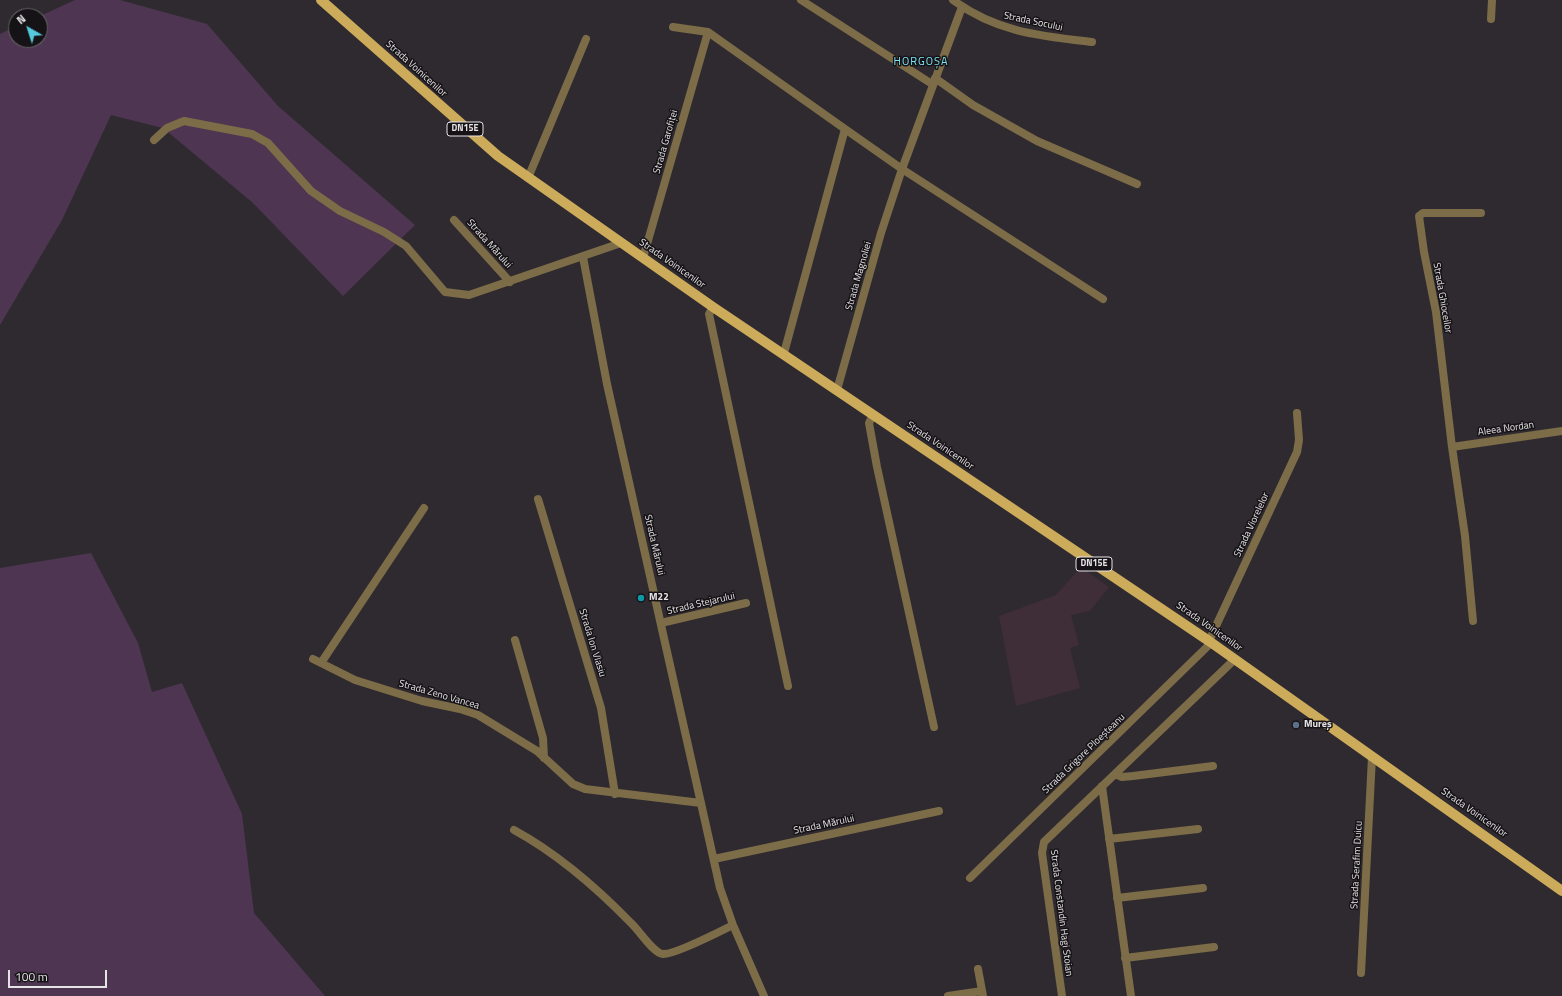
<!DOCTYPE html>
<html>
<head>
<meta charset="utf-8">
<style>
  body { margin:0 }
  #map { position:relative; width:1562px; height:996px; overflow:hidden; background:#2f2a30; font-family:"Titillium Web",sans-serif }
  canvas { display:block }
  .north { position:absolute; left:8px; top:8px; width:40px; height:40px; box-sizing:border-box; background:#161316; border:1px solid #696669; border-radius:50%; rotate:321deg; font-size:11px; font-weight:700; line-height:16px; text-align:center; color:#e6e3e6 }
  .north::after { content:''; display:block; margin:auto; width:14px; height:18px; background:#55cadf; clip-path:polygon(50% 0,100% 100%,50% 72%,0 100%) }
  .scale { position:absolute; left:8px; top:970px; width:99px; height:18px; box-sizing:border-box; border:2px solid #e6e3e6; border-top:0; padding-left:5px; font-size:12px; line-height:14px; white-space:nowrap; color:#e6e3e6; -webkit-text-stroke:3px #161316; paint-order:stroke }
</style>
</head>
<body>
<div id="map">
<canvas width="1562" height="996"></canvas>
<div class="north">N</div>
<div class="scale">100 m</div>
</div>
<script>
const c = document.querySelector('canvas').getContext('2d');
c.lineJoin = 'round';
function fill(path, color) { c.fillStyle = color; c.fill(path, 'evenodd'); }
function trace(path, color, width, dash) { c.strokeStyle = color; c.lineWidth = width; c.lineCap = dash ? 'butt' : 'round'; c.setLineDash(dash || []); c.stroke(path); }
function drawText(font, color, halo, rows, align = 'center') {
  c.font = font + ' "Titillium Web",sans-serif'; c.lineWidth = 3; c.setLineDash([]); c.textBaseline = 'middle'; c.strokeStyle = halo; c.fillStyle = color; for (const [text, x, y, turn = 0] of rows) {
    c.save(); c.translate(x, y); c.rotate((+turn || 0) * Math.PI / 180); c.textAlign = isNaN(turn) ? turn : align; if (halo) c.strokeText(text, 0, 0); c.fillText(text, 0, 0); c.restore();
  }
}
const commercial = new Path2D(`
  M 1081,567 L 1109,587 L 1090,611 L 1071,615 L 1079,645 L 1070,648 L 1080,688 L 1016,706 L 999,616 L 1056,595 Z`);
const green = new Path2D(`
  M 75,0 L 120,0 L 207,24 L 278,106 L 415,225 L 343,296 L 253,203 L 163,128 L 111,115 L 62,220 L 0,325 L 0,34 L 16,26 L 16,40 L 40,40 L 40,16 Z
  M 91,553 L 138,643 L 152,692 L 182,683 L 242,814 L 254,913 L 325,996 L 0,996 L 0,568 Z`);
const minor = new Path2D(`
  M 801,0 L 932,84
  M 953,0 C 996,32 1040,36 1092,42
  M 1491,19 L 1492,0
  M 673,27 L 708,32 L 845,129 L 784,353
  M 935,78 L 973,105 L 1037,141 L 1137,184
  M 845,129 L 902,169 L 1103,299
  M 154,140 L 167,128 L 184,121 L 252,134 L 268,143 L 311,191 L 340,211 L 384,232 L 406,246 L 445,292 L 469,295 L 621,243
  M 528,178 L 586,39
  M 454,220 L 510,282
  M 583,257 L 607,384 L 720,888 L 733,925 L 764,996
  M 643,258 L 708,32
  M 713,307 L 709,314 L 788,686
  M 837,390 L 881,233 L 902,169 L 962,7
  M 873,415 L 869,423 L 877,467 L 934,727
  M 1452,447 L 1562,431
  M 538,499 L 601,708 L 615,794
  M 1473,621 L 1465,536 L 1452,447 L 1436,312 L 1424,252 L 1419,216 L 1423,213 L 1481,213
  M 661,623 L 746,603
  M 515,640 L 543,738 L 544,758
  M 1209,641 L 1297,452 L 1299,440 L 1297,413
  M 313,659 L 355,680 L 422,701 L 460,709 L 478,715 L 537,751 L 573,784 L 585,789 L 701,803
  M 321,663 L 424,508
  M 1115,774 L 1122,777 L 1133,776 L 1213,766
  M 1102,786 L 1131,996
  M 514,830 C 558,854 596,887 631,923 C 639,930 653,953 663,954 C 674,955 721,931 733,925
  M 1109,839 L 1198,829
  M 714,859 L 939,811
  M 970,878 L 1211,643
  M 1117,898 L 1203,888
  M 1125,958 L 1214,947
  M 978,969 L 983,996
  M 1361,973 L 1372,757
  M 948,996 L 982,991
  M 1062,996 L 1042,853 L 1044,842 L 1235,659`);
const major = new Path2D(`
  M 321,0 L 498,156 L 713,307 L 1209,641 L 1562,891`);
const markers = [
  [641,598,4,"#0f9aa8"],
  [1296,725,4,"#5c6f8a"]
];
const shields = [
  [465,129,36],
  [1094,564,36]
];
const shieldNames = [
  ["DN15E",465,129],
  ["DN15E",1094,564]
];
const streetNames = [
  ["Strada Socului",1033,22,12],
  ["Strada Voinicenilor",416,69,42],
  ["Strada Garofiței",666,142,-74],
  ["Strada Mărului",489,244,48],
  ["Strada Voinicenilor",672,264,35],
  ["Strada Magnoliei",859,276,-74],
  ["Strada Ghioceilor",1442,298,80],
  ["Aleea Nordan",1506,429,-8],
  ["Strada Voinicenilor",940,446,34],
  ["Strada Viorelelor",1252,525,-65],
  ["Strada Mărului",654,545,77],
  ["Strada Stejarului",701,604,-13],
  ["Strada Voinicenilor",1209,627,35],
  ["Strada Ion Vlasiu",592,643,73],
  ["Strada Zeno Vancea",439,695,16],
  ["Strada Grigore Ploeșteanu",1084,754,-44],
  ["Strada Voinicenilor",1474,813,35],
  ["Strada Mărului",824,825,-12],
  ["Strada Serafim Duicu",1357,865,-87],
  ["Strada Constandin Hagi Stoian",1061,913,83]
];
const poiNames = [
  ["M22",649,598],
  ["Mureș",1304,725]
];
const neighbourhoodNames = [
  ["HORGOȘA",921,62]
];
fill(commercial, '#3f2d37');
fill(green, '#4e3552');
trace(minor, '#7c6c47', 8);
trace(major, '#ccab5b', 10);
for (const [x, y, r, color] of markers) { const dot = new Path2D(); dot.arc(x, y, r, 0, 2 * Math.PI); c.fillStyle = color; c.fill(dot); trace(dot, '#161316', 1.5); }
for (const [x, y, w] of shields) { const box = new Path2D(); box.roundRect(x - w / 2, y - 7, w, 14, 3); c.fillStyle = '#161316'; c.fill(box); trace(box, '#e6e3e6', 1); }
drawText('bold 9px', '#e6e3e6', null, shieldNames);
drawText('10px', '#e6e3e6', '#161316', streetNames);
drawText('bold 10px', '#e6e3e6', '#161316', poiNames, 'left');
c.letterSpacing = '1px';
drawText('11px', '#7de5f8', '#161316', neighbourhoodNames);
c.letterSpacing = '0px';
</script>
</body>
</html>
